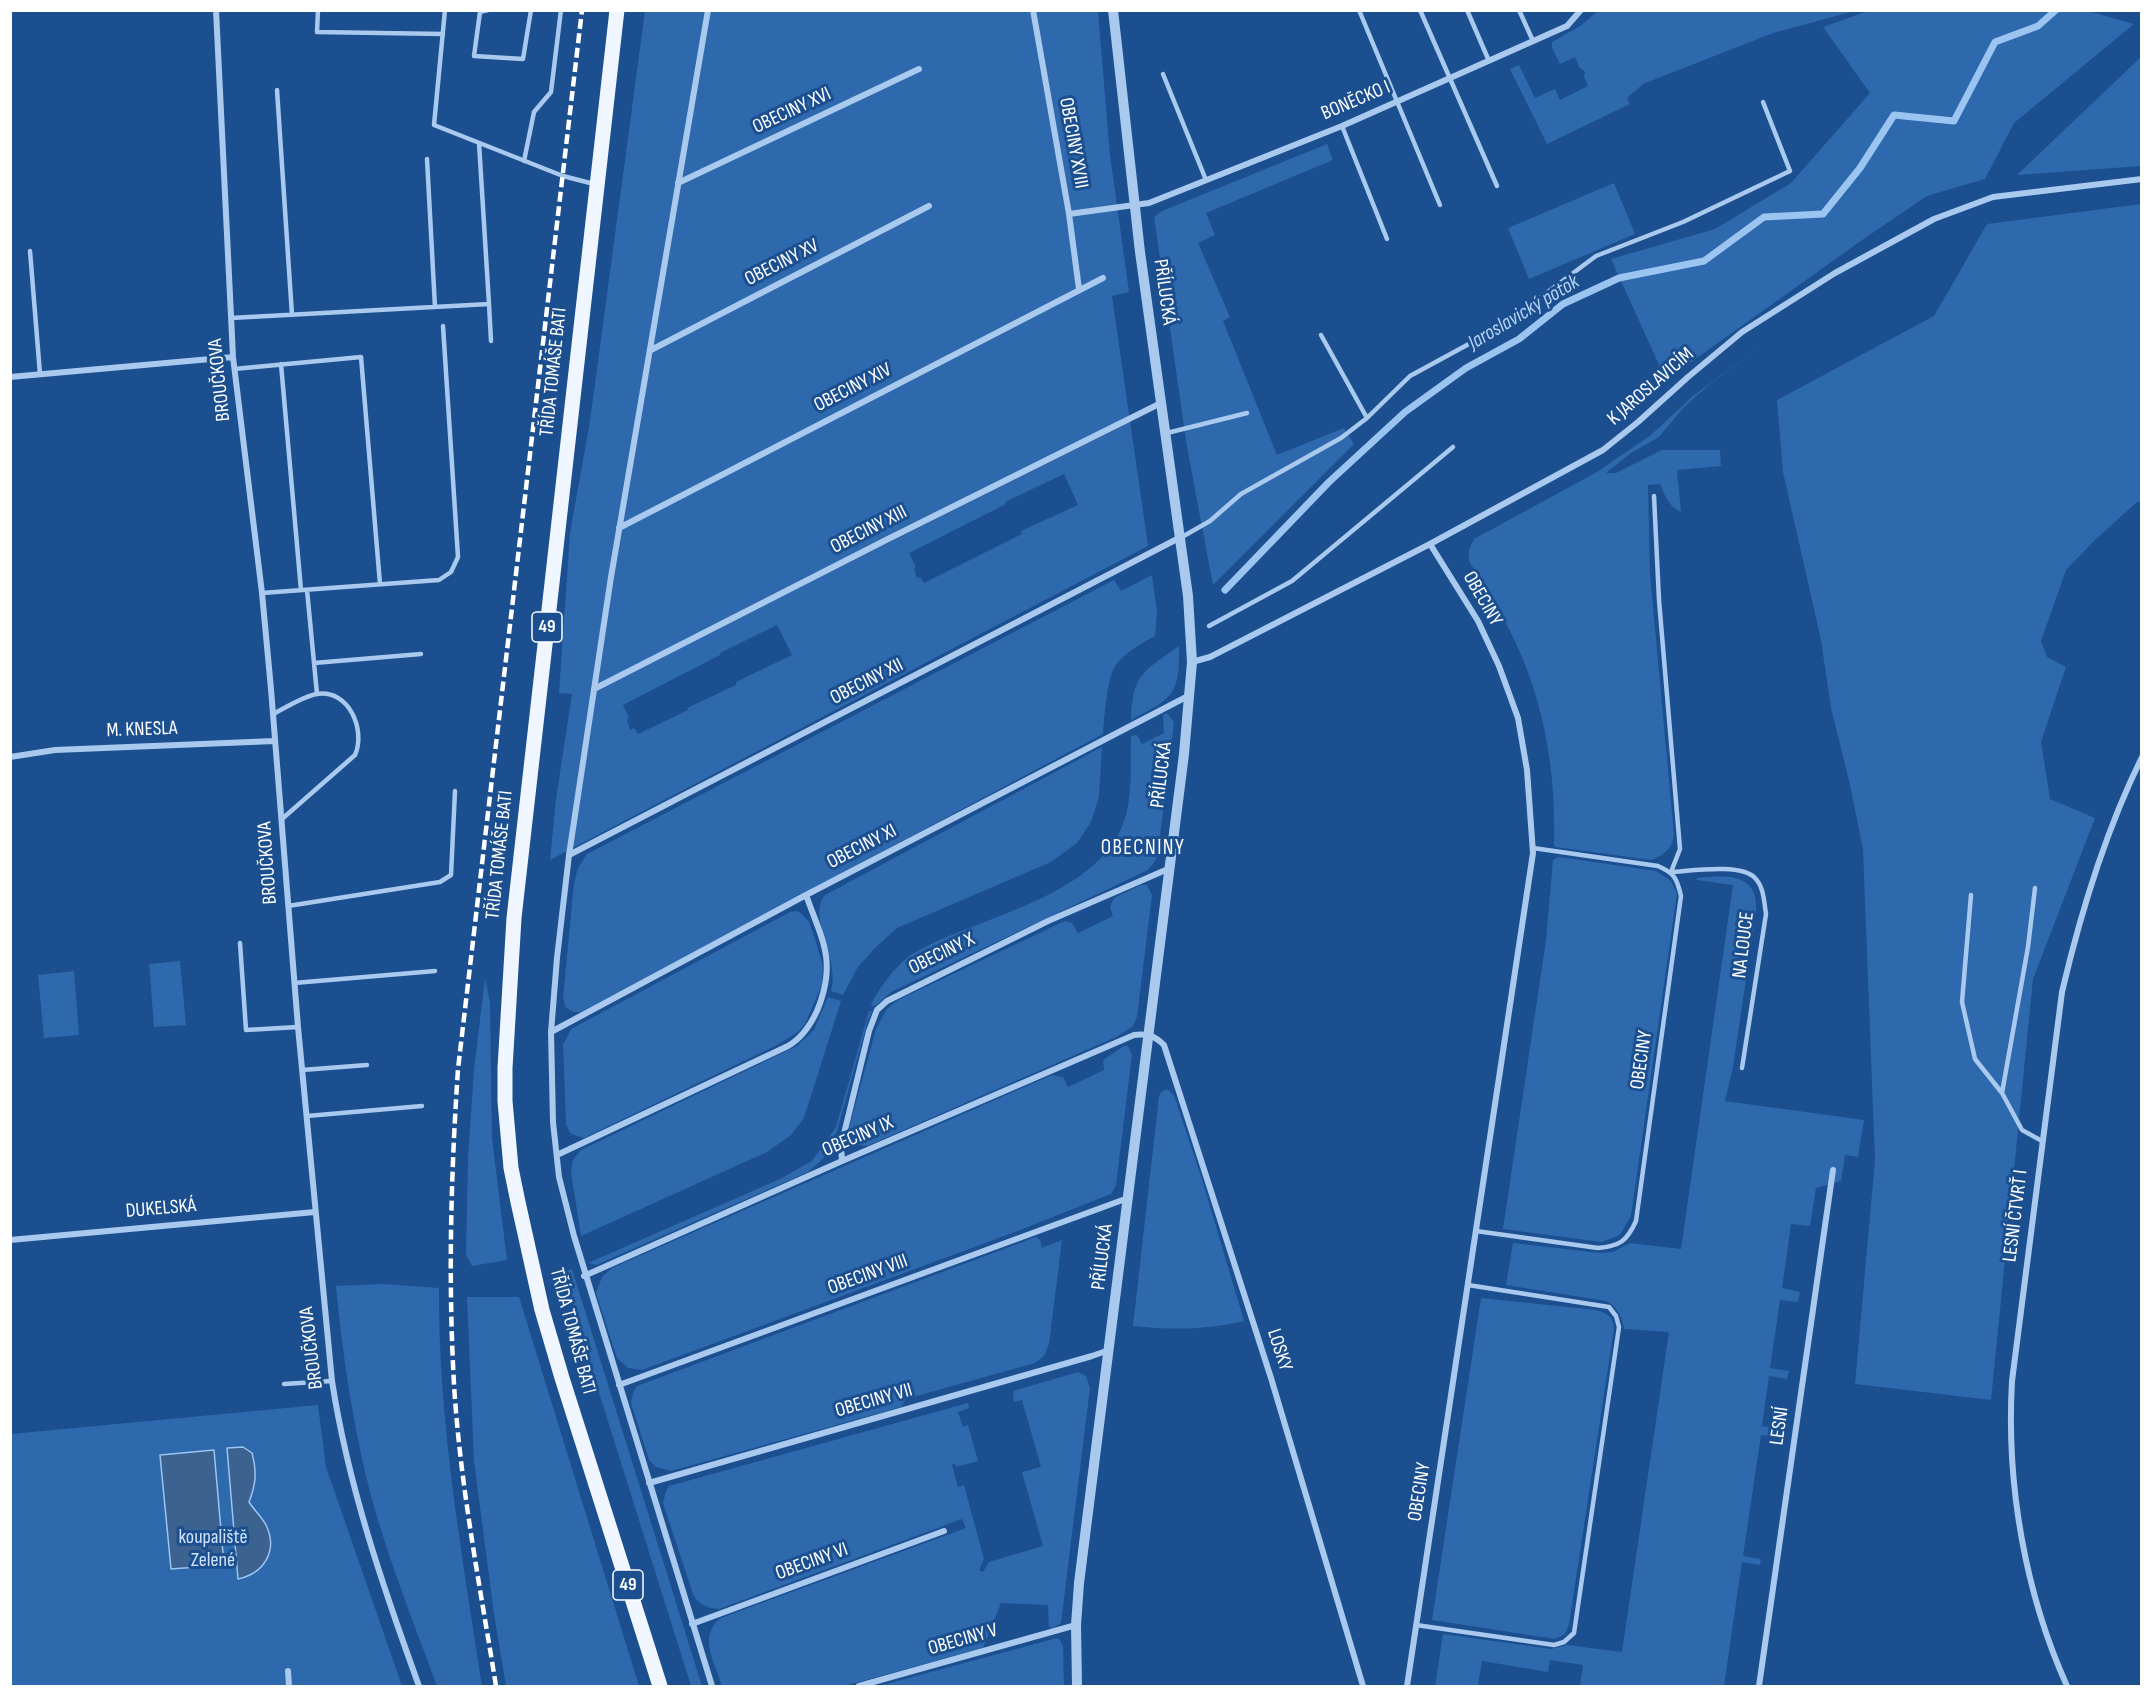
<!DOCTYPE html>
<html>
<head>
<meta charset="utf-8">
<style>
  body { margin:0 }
  #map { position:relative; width:2152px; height:1697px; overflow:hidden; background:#1b4f8f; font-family:"Sofia Sans Condensed",sans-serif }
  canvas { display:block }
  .frame { position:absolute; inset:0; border:12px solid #fff; pointer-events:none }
</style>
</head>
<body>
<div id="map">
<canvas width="2152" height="1697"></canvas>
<div class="frame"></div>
</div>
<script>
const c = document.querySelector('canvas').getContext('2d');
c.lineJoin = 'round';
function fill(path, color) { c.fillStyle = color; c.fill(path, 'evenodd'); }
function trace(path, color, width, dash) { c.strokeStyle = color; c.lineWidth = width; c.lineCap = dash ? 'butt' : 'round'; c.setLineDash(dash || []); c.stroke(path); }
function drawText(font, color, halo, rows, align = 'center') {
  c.font = font + ' "Sofia Sans Condensed",sans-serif'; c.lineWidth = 6; c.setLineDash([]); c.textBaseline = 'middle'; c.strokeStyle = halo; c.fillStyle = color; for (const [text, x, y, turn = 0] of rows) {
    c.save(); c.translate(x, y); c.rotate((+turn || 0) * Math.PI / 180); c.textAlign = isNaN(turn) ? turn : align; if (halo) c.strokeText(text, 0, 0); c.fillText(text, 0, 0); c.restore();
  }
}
const green = new Path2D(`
  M 1599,10 L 1855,10 L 1855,11 L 1773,33 L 1643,84 L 1627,98 L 1630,104 L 1547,144 L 1510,69 L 1519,65 L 1535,98 L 1555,89 L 1560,100 L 1588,86 L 1584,76 L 1585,72 L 1579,67 L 1575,57 L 1560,64 L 1552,48 L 1552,42 L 1580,26 Z
  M 645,11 L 1098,11 L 1110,155 L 1129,292 L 1112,296 L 1148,546 L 550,860 L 556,799 L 572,694 L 559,693 L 570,533 L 590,421 ZM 1064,474 L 1078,505 L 1021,531 L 1022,534 L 924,583 L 920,577 L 917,578 L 914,568 L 916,567 L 909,553 L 1006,504 L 1005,502 ZM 777,625 L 792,655 L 736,682 L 736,685 L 687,708 L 688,710 L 638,734 L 634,728 L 630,730 L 627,720 L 629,718 L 623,705 L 720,655 L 720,653 Z
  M 1868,11 L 2088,11 L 2134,24 L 2014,123 L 1985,179 L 1927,196 L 1865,238 L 1666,380 L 1611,259 L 1715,229 L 1791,183 L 1870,93 L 1823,27 Z
  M 2141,57 L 2141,166 L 2017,175 Z
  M 1327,144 L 1333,160 L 1206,213 L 1215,235 L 1198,243 L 1230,317 L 1223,321 L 1277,455 L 1344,428 L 1354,444 L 1213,585 L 1187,447 L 1154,217 L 1162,211 Z
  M 1614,183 L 1635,234 L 1529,279 L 1508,228 Z
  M 2141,204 L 2141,502 L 2137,502 L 2095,540 L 2066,570 L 2041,641 L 2047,657 L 2066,667 L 2041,742 L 2050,799 L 2095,818 L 2033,979 L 1991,1400 L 1855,1384 L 1875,1160 L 1863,849 L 1850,785 L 1831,708 L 1821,640 L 1783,472 L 1777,400 L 1934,316 L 1987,224 Z
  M 1779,333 L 1709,385 L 1684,407 L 1659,437 L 1631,453 L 1606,473 L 1616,473 L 1662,450 L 1720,450 L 1721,466 L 1677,470 L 1681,512 C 1669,507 1665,496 1660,484 L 1648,485 L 1650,574 L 1674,835 C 1672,850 1662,856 1651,860 L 1556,847 L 1554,845 C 1556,780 1547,718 1522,657 C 1508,623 1488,592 1469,561 L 1469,550 L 1474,539 L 1597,472 L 1651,435 L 1693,396 Z
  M 1152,575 L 1157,612 L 1155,636 C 1142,643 1121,655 1114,668 C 1107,681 1104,719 1103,734 L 581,1012 L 574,1012 L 566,1008 L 563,998 L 574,883 L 578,868 L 587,854 L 1114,580 L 1121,591 Z
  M 1179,646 C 1180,695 1173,698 1131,720 C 1132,674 1144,671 1179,646 Z
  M 1167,713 L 1174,722 L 1158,853 L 1155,861 L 1148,870 L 891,992 L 875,1006 L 871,1005 C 878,989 899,961 914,953 C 977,917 1086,900 1120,831 C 1134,804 1130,766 1131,736 L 1137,735 L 1142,744 L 1164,733 L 1163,715 Z
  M 1102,747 L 1099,797 L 1091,822 L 1077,843 L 1051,862 L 897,928 L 876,947 L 858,967 L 843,995 L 831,991 C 841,958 806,918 825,895 Z
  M 1559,857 L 1656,871 L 1671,881 L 1677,893 L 1631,1216 L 1620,1235 L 1602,1242 L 1503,1229 L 1546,940 L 1553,860 Z
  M 1697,878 C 1728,875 1759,873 1756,912 L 1733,1067 L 1725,1101 L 1864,1120 L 1858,1157 L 1845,1155 L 1841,1181 L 1816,1188 L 1810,1226 L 1791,1224 L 1782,1288 L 1800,1292 L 1798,1302 L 1780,1300 L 1770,1368 L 1789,1371 L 1787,1379 L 1769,1376 L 1762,1426 L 1780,1429 L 1779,1438 L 1761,1435 L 1743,1556 L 1761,1559 L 1760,1565 L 1742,1562 L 1724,1686 L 1580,1686 L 1583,1665 L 1550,1660 L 1548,1672 L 1482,1661 L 1478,1686 L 1435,1686 L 1443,1634 L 1551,1649 L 1567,1645 L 1622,1652 L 1669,1332 L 1624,1329 C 1622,1317 1617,1306 1606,1301 L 1506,1285 L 1513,1243 L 1600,1253 L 1613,1252 L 1630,1243 L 1681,1249 L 1733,885 L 1697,880 Z
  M 1141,885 L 1147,885 L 1152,895 L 1137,1017 L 1132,1027 L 1116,1037 L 867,1146 L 859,1145 L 852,1141 L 849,1128 L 876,1029 L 887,1009 L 898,1000 L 1065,921 L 1072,923 L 1078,933 L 1113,916 L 1110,907 L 1114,898 Z
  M 796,911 L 801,913 L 809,922 L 815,939 L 823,966 L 822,985 L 805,1024 L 798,1032 L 777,1045 L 584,1138 L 571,1134 L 566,1125 L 563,1045 L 571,1029 L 790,912 Z
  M 180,961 L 186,1025 L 154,1027 L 149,964 Z
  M 74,971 L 79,1035 L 44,1038 L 38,975 Z
  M 485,978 L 490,1002 L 492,1138 L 507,1260 L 472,1266 L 466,1255 L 468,1157 L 474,1070 Z
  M 828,997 L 841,1001 L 804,1118 L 791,1135 L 767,1152 L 581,1236 L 571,1172 L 573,1160 L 581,1150 L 797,1046 L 814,1030 Z
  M 869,1011 L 872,1012 L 868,1020 L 837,1131 L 824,1158 L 808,1172 L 596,1265 L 588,1263 L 780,1179 L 812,1161 L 836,1127 Z
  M 1124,1046 L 1128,1046 L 1132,1055 L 1116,1185 L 1111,1194 L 1015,1232 L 642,1370 L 628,1368 L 617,1358 L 596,1293 L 602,1277 L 612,1268 L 1052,1075 L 1063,1077 L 1068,1087 L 1104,1070 L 1103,1060 Z
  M 1167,1089 L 1174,1095 L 1201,1176 L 1244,1321 C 1205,1330 1173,1330 1133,1326 L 1159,1096 L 1161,1092 Z
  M 1036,1237 L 1040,1240 L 1042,1248 L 1062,1240 L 1049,1344 L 1044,1356 L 1035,1363 L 906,1399 L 901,1407 L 671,1471 L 656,1467 L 649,1460 L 631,1403 L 633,1393 L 637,1386 Z
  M 572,1269 L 702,1686 L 691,1686 L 591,1367 L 564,1272 Z
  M 383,1284 L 439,1288 C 438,1421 462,1555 482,1686 L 437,1686 C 408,1607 375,1527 359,1444 C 348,1391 341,1339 336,1286 Z
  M 519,1297 L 639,1686 L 506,1686 L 494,1614 L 474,1461 L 467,1297 Z
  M 1481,1298 L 1596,1310 C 1606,1313 1614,1316 1614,1329 L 1569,1624 L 1565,1634 L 1555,1639 L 1432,1620 Z
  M 1078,1372 L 1086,1376 L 1090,1388 L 1061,1623 L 1053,1628 L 1049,1627 L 1048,1605 L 1001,1603 L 983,1648 L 844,1686 L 722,1686 C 715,1662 697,1636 721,1618 L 966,1528 L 962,1519 L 719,1609 C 707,1608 698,1604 693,1594 L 663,1503 L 666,1491 L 669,1486 L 968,1403 L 969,1408 L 958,1412 L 963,1427 L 968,1425 L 978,1461 L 956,1467 L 955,1463 L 952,1465 L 958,1487 L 964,1485 L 984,1559 L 979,1570 L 983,1572 L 989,1562 L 1043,1546 L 1022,1472 L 1041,1467 L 1022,1400 L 1014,1402 L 1013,1391 Z
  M 318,1405 L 326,1467 L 402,1686 L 11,1686 L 11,1434 Z
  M 1057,1638 L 1060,1640 L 1063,1647 L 1064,1686 L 879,1686 Z`);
const water = new Path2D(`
  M 243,1447 L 252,1453 C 257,1472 256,1484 249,1502 C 254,1510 262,1517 266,1525 C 278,1550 265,1573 238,1579 L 227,1448 Z
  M 214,1450 L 224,1565 L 171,1569 L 160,1455 Z`);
const stream = new Path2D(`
  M 1225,590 L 1329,482 L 1405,412 L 1466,368 L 1519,339 L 1563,304 L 1619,278 L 1704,261 L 1764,217 L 1823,214 L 1860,168 L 1894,115 L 1954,121 L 1995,42 L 2038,26 L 2056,10`);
const service = new Path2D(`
  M 318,10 L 317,32 L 443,34
  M 445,10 L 434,125 L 563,176 L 594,184
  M 488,10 L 480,12 L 474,56 L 523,59 L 531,10
  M 1359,10 L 1440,205
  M 1420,10 L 1497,186
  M 1467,10 L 1489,61
  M 1519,10 L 1533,41
  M 1163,74 L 1206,180
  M 277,90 L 292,315
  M 1342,126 L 1387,239
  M 427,159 L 435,307
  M 524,161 L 534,112 L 551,92 L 561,10
  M 30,251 L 40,374
  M 489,304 L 491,341
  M 231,318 L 489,304 L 479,143
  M 281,364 L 301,590
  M 234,369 L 361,357 L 380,584
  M 1367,418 L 1410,376 L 1502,326 L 1596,256 L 1683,222 L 1790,171 L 1763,102
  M 1167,433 L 1247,413
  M 1654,496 L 1659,600 L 1680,849 L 1671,872 C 1691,871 1741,863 1755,878 C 1764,887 1764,902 1766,914 L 1742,1068
  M 1182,537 L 1210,521 L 1241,494 L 1341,438 L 1367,418 L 1321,335
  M 307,590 L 317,694
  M 262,593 L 439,580 L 451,572 L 458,557 L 443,326
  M 1209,626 L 1292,581 L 1453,447
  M 314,663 L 421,654
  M 273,714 C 285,708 304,696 317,694 C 349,689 366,730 355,755 L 282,819
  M 2035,888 L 2028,947 L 2002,1093 L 2022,1130 L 2042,1141
  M 1971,895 L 1962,1002 L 1975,1059 L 2002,1093
  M 288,906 L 440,882 L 451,875 L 455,791
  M 240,943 L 246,1030 L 298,1027
  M 294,983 L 435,971
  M 302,1070 L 367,1065
  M 307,1116 L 422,1106
  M 1476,1231 L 1598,1248 C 1620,1246 1627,1241 1636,1221 L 1681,896 C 1677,878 1674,873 1658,866 L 1533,848
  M 284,1384 L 332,1381
  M 1416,1625 L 1554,1645 L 1564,1642 L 1574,1633 L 1619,1327 L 1616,1316 L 1609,1307 L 1468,1285`);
const minor = new Path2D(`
  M 216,10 L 233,357 L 262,593 L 271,689 L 298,1027 L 332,1381 C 348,1485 383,1587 419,1686
  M 708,10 L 611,577 L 569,855 L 557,958 L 551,1032 L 553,1122 L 559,1177 L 574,1236 L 712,1686
  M 1033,10 L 1069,214 L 1149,203 L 1342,126 L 1567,26 L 1581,10
  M 678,183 L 919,69
  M 1069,214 L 1079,289
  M 651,350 L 929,206
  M 10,377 L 233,357
  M 619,528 L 1103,278
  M 1192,662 L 1210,657 L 1430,544 L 1603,450 L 1638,422 L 1688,377 L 1742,332 L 1835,273 L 1934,219 L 1993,197 L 2142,179
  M 594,689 L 886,540 L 1161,403
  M 10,757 L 55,750 L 275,741
  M 569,855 L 1179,538
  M 551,1032 L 806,895 L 1190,695
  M 557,1155 L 788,1046 C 802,1038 810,1026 817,1011 C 837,962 823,942 806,895
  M 842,1161 L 841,1146 L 869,1031 L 877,1010 L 887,1001 L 1048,921 L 1168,869
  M 10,1240 L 315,1212
  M 584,1276 L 842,1161 L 1134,1035 C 1147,1033 1155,1036 1164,1045 L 1271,1378 L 1363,1686
  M 619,1385 L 1128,1198
  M 649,1483 L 1092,1356 L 1109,1350
  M 692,1624 L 944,1531
  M 288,1671 L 289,1686
  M 859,1686 L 1076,1625
  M 1407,1686 L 1533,853 L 1527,770 L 1518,718 L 1499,666 L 1478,621 L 1430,544
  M 1759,1686 L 1833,1170
  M 2067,1686 C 2025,1593 2006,1484 2012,1381 L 2062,992 C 2081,911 2105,832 2142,757`);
const tertiary = new Path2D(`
  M 1077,1686 L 1076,1625 L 1079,1583 L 1184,754 L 1192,662 L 1188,596 L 1140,252 L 1113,10`);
const primary = new Path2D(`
  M 617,10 L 514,918 L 505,1068 L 505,1101 L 511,1168 L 518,1202 L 542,1310 L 562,1378 L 660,1686`);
const rail = new Path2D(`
  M 496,1686 C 480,1586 460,1485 454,1384 C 448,1278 451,1174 458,1069 L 582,10`);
const shields = [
  [547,627,30],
  [628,1585,30]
];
const shieldNames = [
  ["49",547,627],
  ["49",628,1585]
];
const streetNames = [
  ["BONĚCKO I",1356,101,-23],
  ["OBECINY XVI",792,111,-25],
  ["OBECINY XVIII",1073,143,80],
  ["OBECINY XV",782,263,-27],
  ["PŘÍLUCKÁ",1164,292,82],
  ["TŘÍDA TOMÁŠE BATI",554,372,-84],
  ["BROUČKOVA",220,380,-96],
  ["K JAROSLAVICÍM",1651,387,-41],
  ["OBECINY XIV",853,388,-27],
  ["OBECINY XIII",869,530,-27],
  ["OBECINY",1482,599,60],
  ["OBECINY XII",867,682,-27],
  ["M. KNESLA",142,730,-2],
  ["PŘÍLUCKÁ",1162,775,-83],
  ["OBECINY XI",862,847,-27],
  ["TŘÍDA TOMÁŠE BATI",500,855,-84],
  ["BROUČKOVA",268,863,-94],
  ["NA LOUCE",1744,945,-83],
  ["OBECINY X",942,954,-26],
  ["OBECINY",1642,1060,-82],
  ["OBECINY IX",858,1137,-23],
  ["DUKELSKÁ",161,1209,-5],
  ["LESNÍ ČTVRŤ I",2016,1216,-83],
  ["PŘÍLUCKÁ",1103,1257,-83],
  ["OBECINY VIII",868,1275,-20],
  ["TŘÍDA TOMÁŠE BATI",572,1331,75],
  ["BROUČKOVA",312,1348,-97],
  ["LOSKY",1279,1350,72],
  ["OBECINY VII",874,1401,-16],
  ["LESNÍ",1780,1426,-82],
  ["OBECINY",1420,1492,-81],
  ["OBECINY VI",812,1562,-20],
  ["OBECINY V",963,1640,-16]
];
const parkNames = [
  ["koupaliště",213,1538],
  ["Zelené",213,1561]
];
const waterNames = [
  ["Jaroslavický potok",1524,313,-31]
];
const neighbourhoodNames = [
  ["OBECNINY",1143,849]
];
fill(green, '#2e69ad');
fill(water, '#3c6290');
trace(water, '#9cc4f0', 1.5);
trace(stream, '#9cc4f0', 7);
trace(service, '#a9c9ee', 4.5);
trace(minor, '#a9c9ee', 6);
trace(tertiary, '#a9c9ee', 10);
trace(primary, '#f0f6ff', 15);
trace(rail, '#fff', 4.5, [10, 4.5]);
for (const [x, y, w] of shields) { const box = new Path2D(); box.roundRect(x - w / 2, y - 15, w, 30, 4.5); c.fillStyle = '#1b4f8f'; c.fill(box); trace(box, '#fff', 1.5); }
drawText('bold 18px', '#fff', null, shieldNames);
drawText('20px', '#fff', '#1b4f8f', streetNames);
drawText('20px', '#cfe3fa', '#1b4f8f', parkNames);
drawText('italic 21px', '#b5d3f5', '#1b4f8f', waterNames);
c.letterSpacing = '1.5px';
drawText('21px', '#fff', '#1b4f8f', neighbourhoodNames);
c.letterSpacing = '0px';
</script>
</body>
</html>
